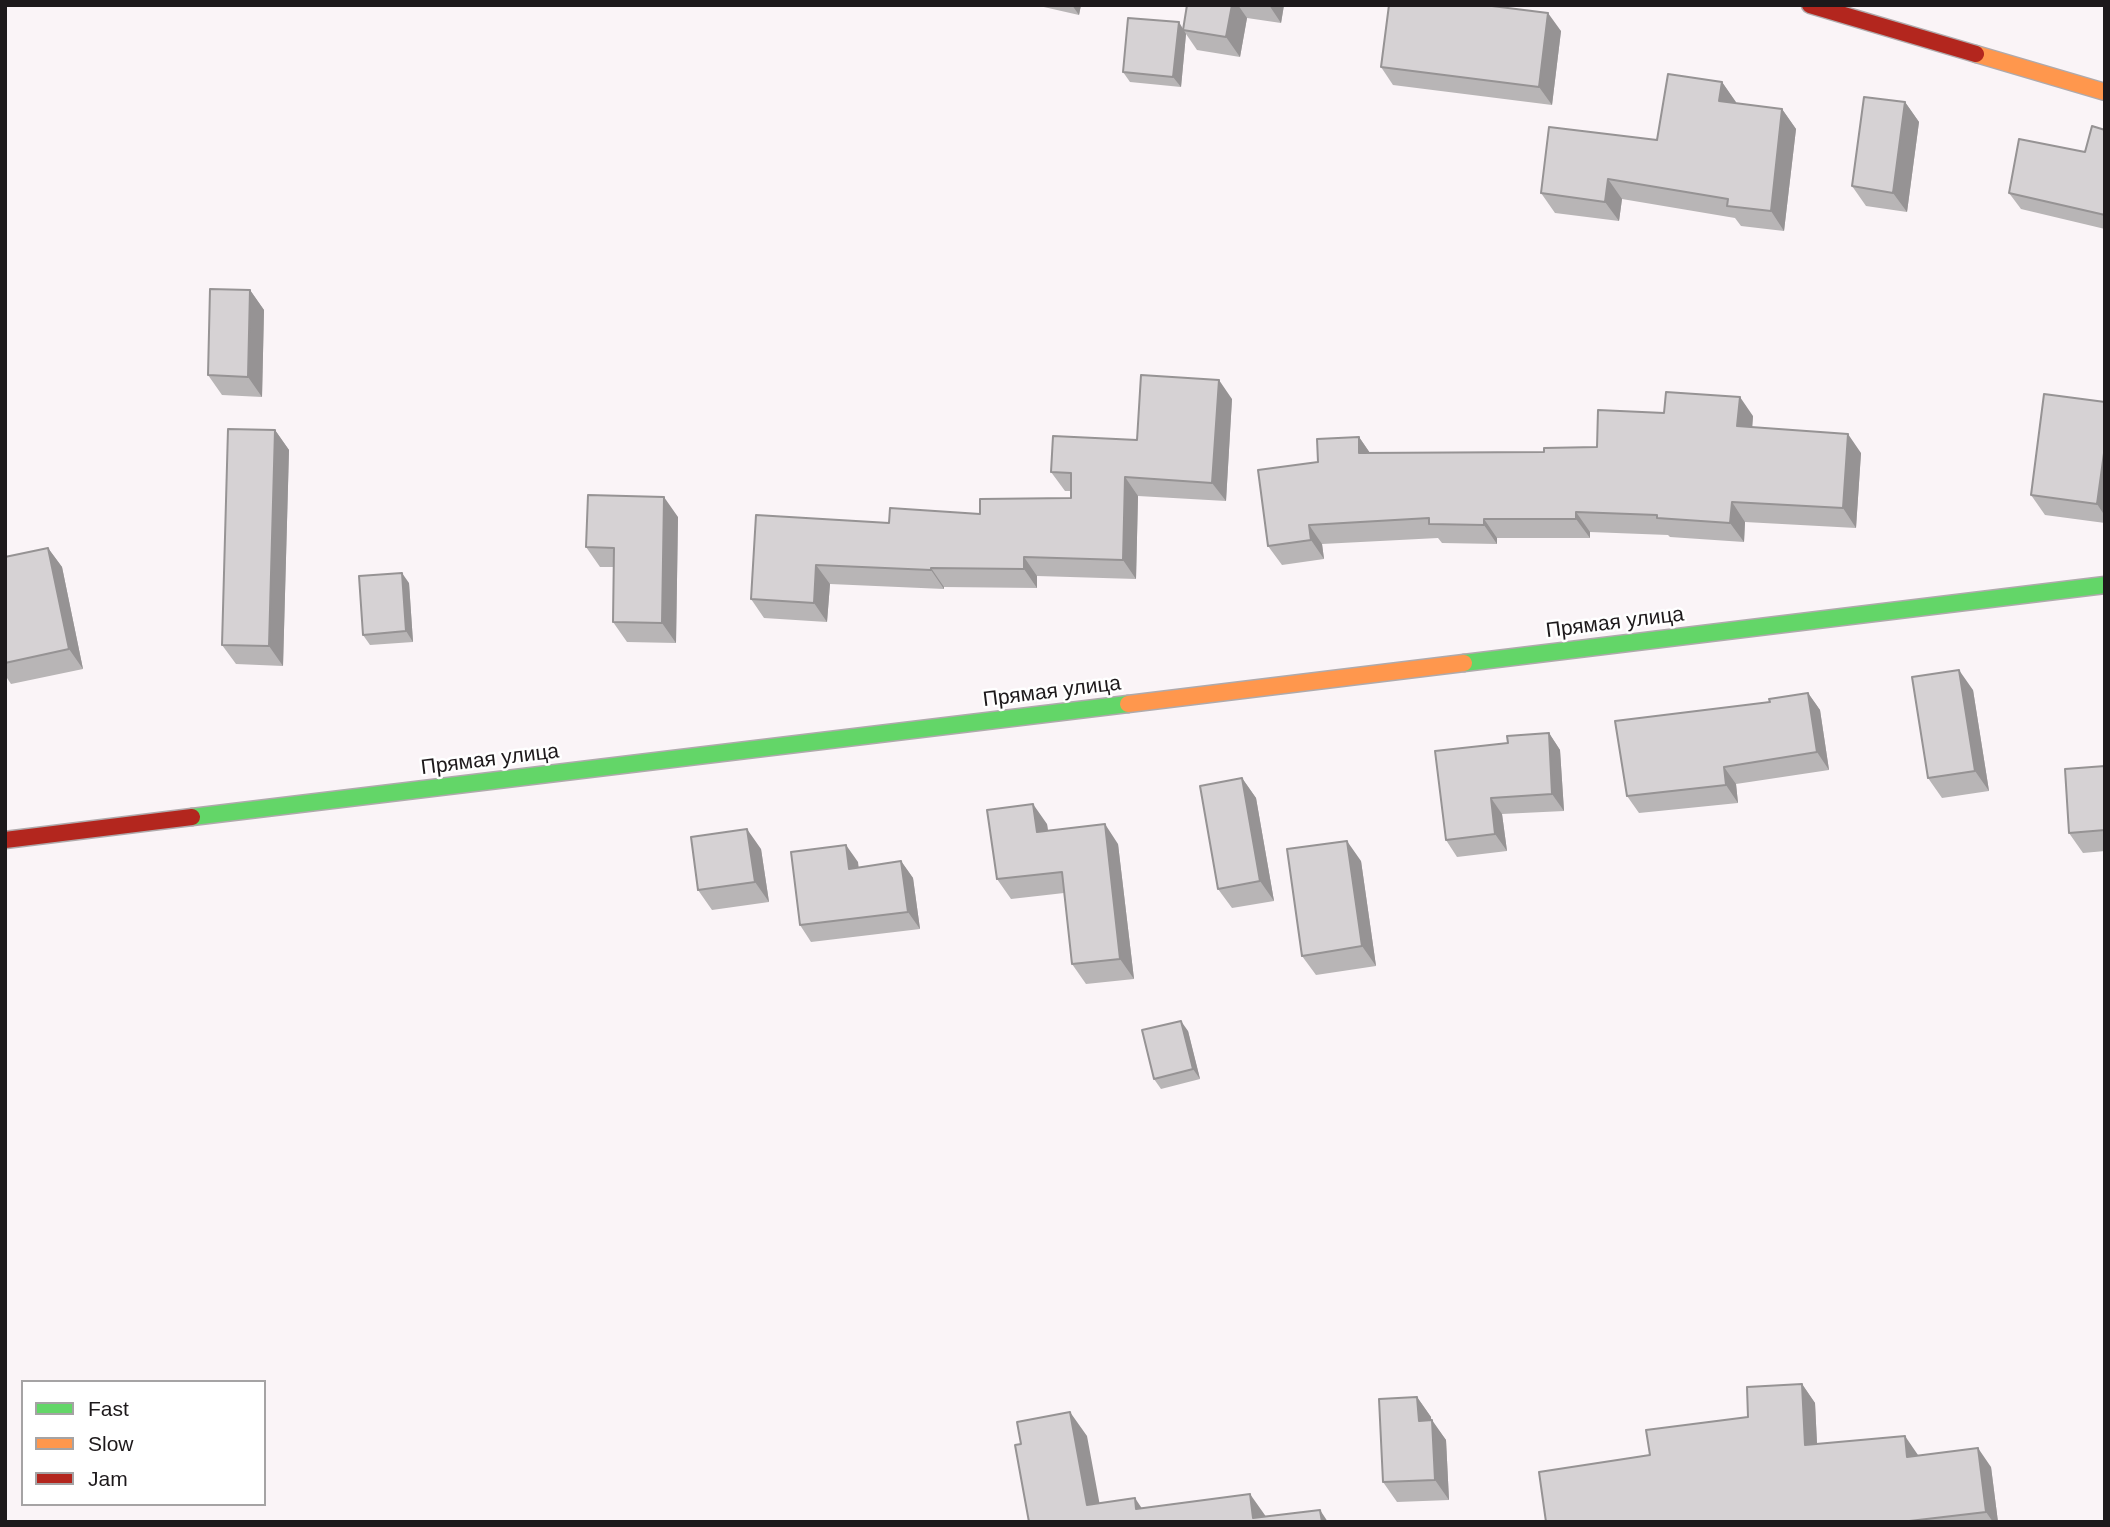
<!DOCTYPE html>
<html>
<head>
<meta charset="utf-8">
<style>
  body { margin:0 }
  #map { position:relative; width:2110px; height:1527px; overflow:hidden; background:#faf4f7; font-family:Helvetica,sans-serif }
  canvas { display:block }
  .frame { position:absolute; inset:0; border:7px solid #1d191b; pointer-events:none }
  .legend { position:absolute; left:21px; top:1380px; width:245px; height:126px; box-sizing:border-box; background:#fff; border:2px solid #a5a3a4; margin:0; padding:9px 12px; list-style:none; font-size:21px; color:#1d191b }
  .legend li { display:flex; align-items:center; gap:14px; height:35px }
  .legend b { width:35px; border:2px solid #a5a3a4 }
</style>
</head>
<body>
<div id="map">
<canvas width="2110" height="1527"></canvas>
<div class="frame"></div>
<ul class="legend">
<li><b style="height:9px;background:#63d668"></b>Fast</li>
<li><b style="height:9px;background:#ff974d"></b>Slow</li>
<li><b style="height:9px;background:#b3261e"></b>Jam</li>
</ul>
</div>
<script>
const c = document.querySelector('canvas').getContext('2d');
c.lineJoin = 'round';
function trace(path, color, width, dash) { c.strokeStyle = color; c.lineWidth = width; c.lineCap = dash ? 'butt' : 'round'; c.setLineDash(dash || []); c.stroke(path); }
function fill(path, color) { c.fillStyle = color; c.fill(path, 'evenodd'); }
function drawText(font, color, halo, rows, align = 'center') {
  c.font = font + ' Helvetica,sans-serif'; c.lineWidth = 5; c.setLineDash([]); c.textBaseline = 'middle'; c.strokeStyle = halo; c.fillStyle = color; for (const [text, x, y, turn = 0] of rows) {
    c.save(); c.translate(x, y); c.rotate((+turn || 0) * Math.PI / 180); c.textAlign = isNaN(turn) ? turn : align; if (halo) c.strokeText(text, 0, 0); c.fillText(text, 0, 0); c.restore();
  }
}
const fast = new Path2D(`
  M 1464,663 L 2105,585
  M 192,817 L 1128,704`);
const slow = new Path2D(`
  M 1976,54 L 2105,92
  M 1128,704 L 1464,663`);
const jam = new Path2D(`
  M 1810,5 L 1976,54
  M 5,840 L 192,817`);
const wall = new Path2D(`
  M 1035,5 L 1081,5 L 1079,15 Z
  M 1187,5 L 1284,5 L 1281,23 L 1247,18 L 1240,57 L 1197,50 L 1186,34 L 1181,87 L 1130,82 L 1123,72 L 1183,29 Z
  M 1389,5 L 1493,5 L 1493,6 L 1561,31 L 1552,105 L 1393,85 L 1381,67 Z
  M 1722,82 L 1736,103 L 1782,109 L 1796,129 L 1784,231 L 1741,226 L 1735,218 L 1622,199 L 1619,221 L 1555,213 L 1541,193 L 1657,140 Z
  M 1905,102 L 1919,122 L 1907,212 L 1866,206 L 1852,186 Z
  M 2105,130 L 2105,229 L 2021,209 L 2009,193 L 2085,152 Z
  M 250,290 L 264,310 L 262,397 L 222,395 L 208,375 Z
  M 1232,399 L 1226,501 L 1138,496 L 1136,579 L 1037,576 L 1037,588 L 944,587 L 944,589 L 830,584 L 827,622 L 764,618 L 751,599 L 889,523 L 980,514 L 1071,498 L 1071,491 L 1065,491 L 1051,472 L 1137,440 Z
  M 2105,402 L 2105,523 L 2045,515 L 2031,495 Z
  M 1753,416 L 1752,427 L 1861,453 L 1856,528 L 1745,522 L 1744,542 L 1670,537 L 1668,535 L 1590,532 L 1590,538 L 1497,538 L 1497,544 L 1442,543 L 1438,538 L 1322,544 L 1324,559 L 1282,565 L 1268,546 L 1318,462 L 1359,437 L 1370,453 L 1544,452 L 1597,447 Z
  M 275,430 L 289,450 L 283,666 L 236,664 L 222,645 Z
  M 678,517 L 676,643 L 627,642 L 613,622 L 614,567 L 600,567 L 586,547 Z
  M 48,548 L 62,567 L 83,669 L 11,684 L 5,675 L 5,557 Z
  M 409,583 L 413,642 L 370,645 L 363,635 Z
  M 1973,690 L 1989,791 L 1942,798 L 1928,778 Z
  M 1808,693 L 1820,710 L 1829,770 L 1736,784 L 1738,803 L 1639,813 L 1627,796 L 1770,702 Z
  M 1549,733 L 1560,750 L 1564,811 L 1502,814 L 1507,851 L 1457,857 L 1446,840 L 1508,743 Z
  M 2105,766 L 2105,851 L 2083,853 L 2069,833 Z
  M 1242,778 L 1256,798 L 1274,901 L 1232,908 L 1218,889 Z
  M 1047,824 L 1048,831 L 1118,844 L 1134,979 L 1086,984 L 1072,964 L 1064,893 L 1011,899 L 997,879 Z
  M 761,849 L 769,902 L 712,910 L 698,890 Z
  M 901,861 L 913,878 L 920,929 L 811,942 L 800,925 L 858,862 L 858,868 Z
  M 1361,861 L 1376,966 L 1316,975 L 1302,956 Z
  M 1188,1031 L 1200,1079 L 1161,1089 L 1154,1079 Z
  M 1802,1384 L 1815,1403 L 1817,1444 L 1918,1455 L 1991,1467 L 1998,1522 L 1546,1522 L 1650,1455 L 1748,1417 Z
  M 1417,1397 L 1431,1417 L 1431,1420 L 1446,1440 L 1449,1500 L 1397,1502 L 1383,1482 Z`);
const shadedWall = new Path2D(`
  M 1072,5 L 1081,5 L 1079,15 Z
  M 1232,5 L 1238,5 L 1247,18 L 1240,57 L 1226,37 Z
  M 1269,5 L 1284,5 L 1281,23 Z
  M 1548,13 L 1561,31 L 1552,105 L 1539,87 Z
  M 1179,22 L 1186,34 L 1181,87 L 1173,77 Z
  M 1722,82 L 1736,102 L 1733,121 L 1719,101 Z
  M 1905,102 L 1919,122 L 1907,212 L 1893,193 Z
  M 1782,109 L 1796,129 L 1784,231 L 1771,211 Z
  M 1608,179 L 1622,199 L 1619,221 L 1605,202 Z
  M 250,290 L 264,310 L 262,397 L 248,377 Z
  M 1219,380 L 1232,399 L 1226,501 L 1212,483 Z
  M 1740,397 L 1753,416 L 1751,445 L 1737,426 Z
  M 275,430 L 289,450 L 283,666 L 269,646 Z
  M 1848,434 L 1861,453 L 1856,528 L 1843,508 Z
  M 1359,437 L 1372,456 L 1359,453 Z
  M 2105,446 L 2105,516 L 2097,504 Z
  M 1125,477 L 1138,496 L 1136,579 L 1123,560 Z
  M 664,497 L 678,517 L 676,643 L 662,623 Z
  M 1732,502 L 1745,522 L 1744,542 L 1730,523 Z
  M 1576,512 L 1590,532 L 1590,538 L 1576,519 Z
  M 1484,519 L 1497,538 L 1497,544 L 1484,525 Z
  M 1309,525 L 1322,544 L 1324,559 L 1311,540 Z
  M 48,548 L 62,567 L 83,669 L 69,649 Z
  M 1024,557 L 1037,576 L 1037,588 L 1024,569 Z
  M 816,565 L 830,584 L 827,622 L 814,603 Z
  M 931,568 L 944,587 L 944,589 L 931,570 Z
  M 402,573 L 409,583 L 413,642 L 406,631 Z
  M 1959,670 L 1973,690 L 1989,791 L 1975,771 Z
  M 1808,693 L 1820,710 L 1829,770 L 1817,752 Z
  M 1549,733 L 1560,750 L 1564,811 L 1552,794 Z
  M 1724,767 L 1736,784 L 1738,803 L 1726,785 Z
  M 1242,778 L 1256,798 L 1274,901 L 1260,881 Z
  M 1491,798 L 1502,814 L 1507,851 L 1495,834 Z
  M 1033,804 L 1047,824 L 1051,852 L 1037,832 Z
  M 1105,824 L 1118,844 L 1134,979 L 1120,959 Z
  M 747,829 L 761,849 L 769,902 L 755,882 Z
  M 1347,841 L 1361,861 L 1376,966 L 1362,946 Z
  M 846,845 L 858,862 L 861,886 L 849,869 Z
  M 901,861 L 913,878 L 920,929 L 908,912 Z
  M 1181,1021 L 1188,1031 L 1200,1079 L 1193,1069 Z
  M 1802,1384 L 1815,1403 L 1818,1464 L 1805,1445 Z
  M 1417,1397 L 1431,1417 L 1433,1441 L 1419,1421 Z
  M 1070,1412 L 1087,1436 L 1103,1522 L 1087,1505 Z
  M 1432,1420 L 1446,1440 L 1449,1500 L 1435,1480 Z
  M 1905,1436 L 1918,1455 L 1907,1457 Z
  M 1978,1448 L 1991,1467 L 1998,1522 L 1993,1522 L 1986,1512 Z
  M 1250,1494 L 1267,1518 L 1253,1518 Z
  M 1135,1498 L 1151,1522 L 1136,1509 Z
  M 1320,1510 L 1328,1522 L 1322,1522 Z`);
const building = new Path2D(`
  M 1187,5 L 1232,5 L 1226,37 L 1183,30 Z
  M 1389,5 L 1484,5 L 1548,13 L 1539,87 L 1381,67 Z
  M 1128,18 L 1179,22 L 1173,77 L 1123,72 Z
  M 1668,74 L 1722,82 L 1719,101 L 1782,109 L 1771,211 L 1727,206 L 1728,199 L 1608,179 L 1605,202 L 1541,193 L 1549,127 L 1657,140 Z
  M 1864,97 L 1905,102 L 1893,193 L 1852,186 Z
  M 2092,126 L 2105,130 L 2105,215 L 2009,193 L 2019,139 L 2085,152 Z
  M 210,289 L 250,290 L 248,377 L 208,375 Z
  M 1141,375 L 1219,380 L 1212,483 L 1125,477 L 1123,560 L 1024,557 L 1024,569 L 931,568 L 931,570 L 816,565 L 814,603 L 751,599 L 756,515 L 889,523 L 890,508 L 980,514 L 980,499 L 1071,498 L 1071,473 L 1051,472 L 1053,436 L 1137,440 Z
  M 1666,392 L 1740,397 L 1737,426 L 1848,434 L 1843,508 L 1732,502 L 1730,523 L 1657,518 L 1657,515 L 1576,512 L 1576,519 L 1484,519 L 1484,525 L 1429,524 L 1429,518 L 1309,525 L 1311,540 L 1268,546 L 1258,470 L 1318,462 L 1317,439 L 1359,437 L 1359,453 L 1544,452 L 1544,448 L 1597,447 L 1598,410 L 1664,413 Z
  M 2044,394 L 2105,402 L 2105,446 L 2097,504 L 2031,495 Z
  M 228,429 L 275,430 L 269,646 L 222,645 Z
  M 588,495 L 664,497 L 662,623 L 613,622 L 614,548 L 586,547 Z
  M 48,548 L 69,649 L 5,663 L 5,557 Z
  M 402,573 L 406,631 L 363,635 L 359,576 Z
  M 1959,670 L 1975,771 L 1928,778 L 1912,677 Z
  M 1808,693 L 1817,752 L 1724,767 L 1726,785 L 1627,796 L 1615,721 L 1770,702 L 1769,699 Z
  M 1549,733 L 1552,794 L 1491,798 L 1495,834 L 1446,840 L 1435,751 L 1508,743 L 1507,736 Z
  M 2105,766 L 2105,830 L 2069,833 L 2065,769 Z
  M 1242,778 L 1260,881 L 1218,889 L 1200,786 Z
  M 1033,804 L 1037,832 L 1105,824 L 1120,959 L 1072,964 L 1062,872 L 997,879 L 987,810 Z
  M 747,829 L 755,882 L 698,890 L 691,837 Z
  M 1347,841 L 1362,946 L 1302,956 L 1287,849 Z
  M 846,845 L 849,869 L 901,861 L 908,912 L 800,925 L 791,852 Z
  M 1181,1021 L 1193,1069 L 1154,1079 L 1142,1030 Z
  M 1802,1384 L 1805,1445 L 1905,1436 L 1907,1457 L 1978,1448 L 1986,1512 L 1901,1522 L 1546,1522 L 1539,1472 L 1650,1455 L 1646,1430 L 1748,1417 L 1747,1387 Z
  M 1417,1397 L 1419,1421 L 1432,1420 L 1435,1480 L 1383,1482 L 1379,1399 Z
  M 1070,1412 L 1087,1505 L 1135,1498 L 1136,1509 L 1250,1494 L 1253,1518 L 1320,1510 L 1322,1522 L 1029,1522 L 1015,1445 L 1021,1444 L 1017,1422 Z`);
const streetNames = [
  ["Прямая улица",1615,623,-7],
  ["Прямая улица",1052,692,-7],
  ["Прямая улица",490,760,-7]
];
trace(fast, '#afaaac', 19);
trace(slow, '#afaaac', 19);
trace(jam, '#afaaac', 19);
trace(fast, '#63d668', 16);
trace(slow, '#ff974d', 16);
trace(jam, '#b3261e', 16);
fill(wall, '#b8b5b6');
fill(shadedWall, '#969394');
fill(building, '#d6d2d4');
trace(building, '#969394', 2);
drawText('21px', '#1d191b', '#fff', streetNames);
</script>
</body>
</html>
